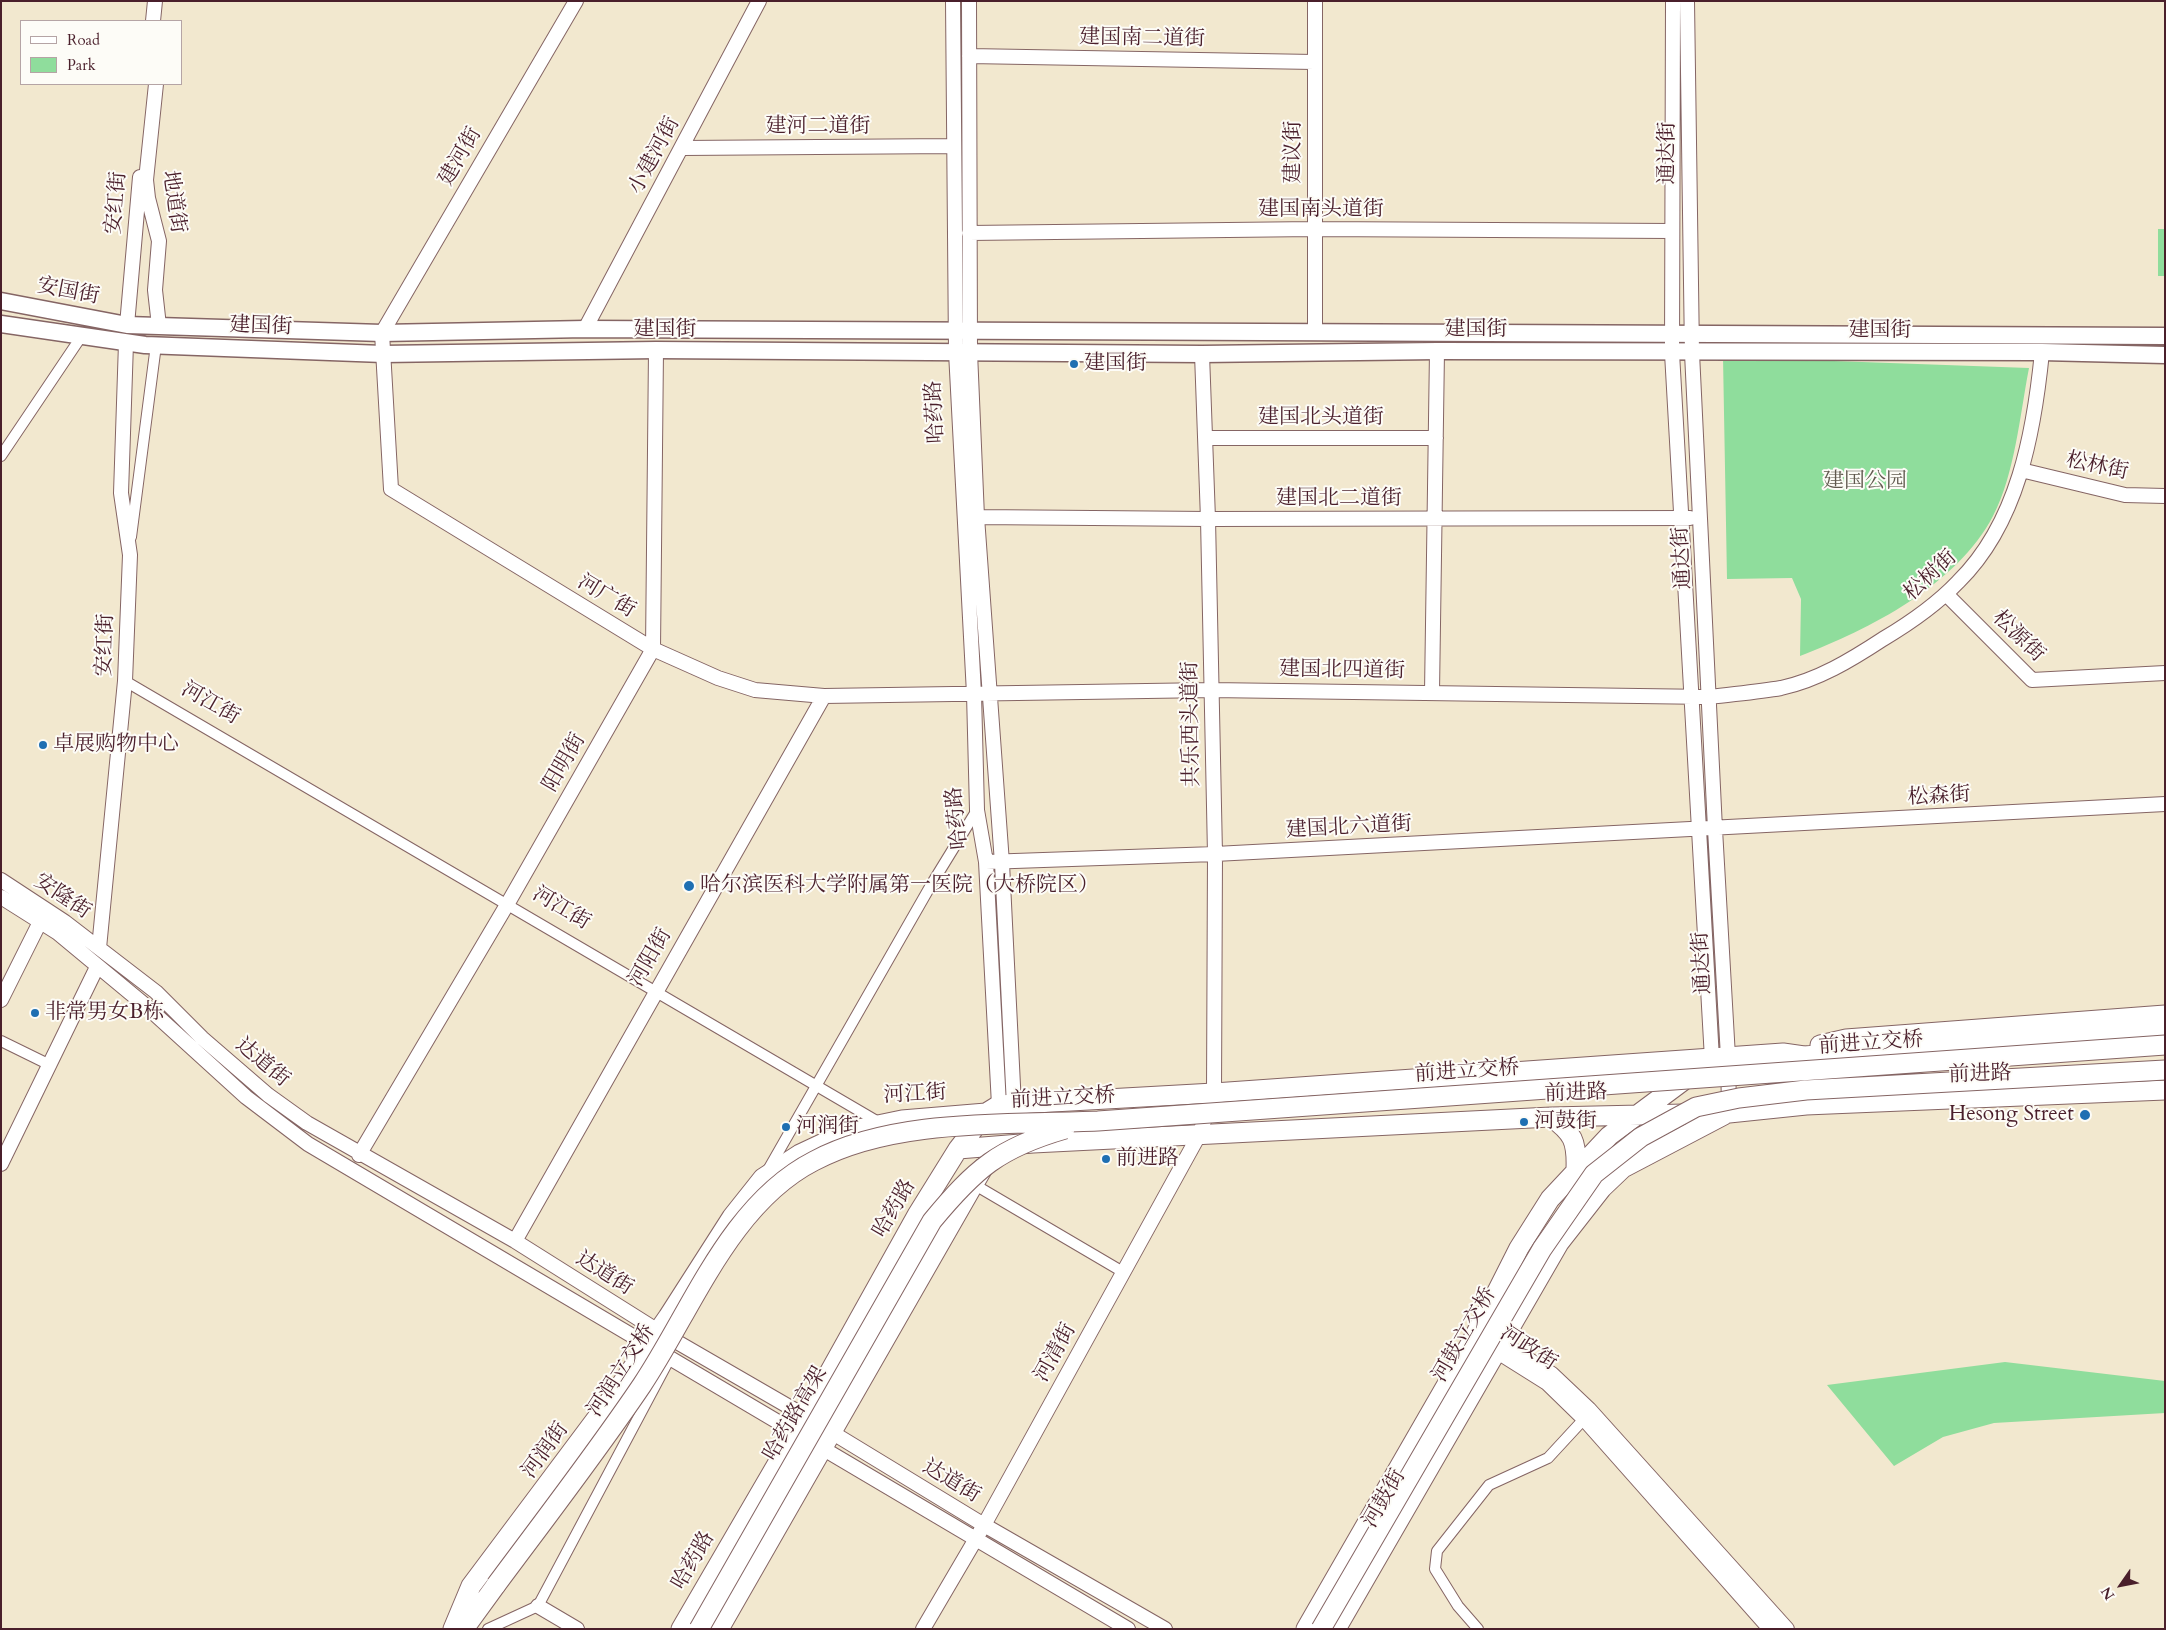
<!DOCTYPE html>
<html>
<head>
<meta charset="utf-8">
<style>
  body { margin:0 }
  #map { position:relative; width:2166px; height:1630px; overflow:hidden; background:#f2e8cf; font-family:Cardo,serif }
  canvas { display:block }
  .frame { position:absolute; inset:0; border:2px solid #4a1f2b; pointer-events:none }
  .legend { position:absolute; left:20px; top:20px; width:162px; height:65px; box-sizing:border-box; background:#fdfcf7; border:1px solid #b5a4a5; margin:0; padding:6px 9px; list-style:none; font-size:15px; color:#4a1f2b }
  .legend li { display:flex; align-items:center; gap:10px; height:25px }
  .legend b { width:25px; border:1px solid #b5a4a5 }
  .north { position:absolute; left:2096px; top:1560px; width:50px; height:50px; -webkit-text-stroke:4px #fdfcf7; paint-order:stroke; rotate:237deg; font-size:14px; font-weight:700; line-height:20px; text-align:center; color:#4a1f2b }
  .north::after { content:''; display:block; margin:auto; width:18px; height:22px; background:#4a1f2b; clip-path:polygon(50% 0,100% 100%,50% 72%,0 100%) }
</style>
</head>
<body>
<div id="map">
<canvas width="2166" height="1630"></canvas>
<div class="frame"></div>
<ul class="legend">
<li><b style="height:6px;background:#fff"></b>Road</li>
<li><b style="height:14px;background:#8fdd9c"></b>Park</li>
</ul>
<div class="north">N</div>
</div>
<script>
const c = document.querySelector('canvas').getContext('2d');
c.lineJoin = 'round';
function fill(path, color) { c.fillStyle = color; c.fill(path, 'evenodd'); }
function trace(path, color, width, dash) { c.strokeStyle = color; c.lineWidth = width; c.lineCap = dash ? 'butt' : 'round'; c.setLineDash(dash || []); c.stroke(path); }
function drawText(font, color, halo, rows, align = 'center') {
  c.font = font + ' Cardo,"Noto Serif SC",serif'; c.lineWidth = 4; c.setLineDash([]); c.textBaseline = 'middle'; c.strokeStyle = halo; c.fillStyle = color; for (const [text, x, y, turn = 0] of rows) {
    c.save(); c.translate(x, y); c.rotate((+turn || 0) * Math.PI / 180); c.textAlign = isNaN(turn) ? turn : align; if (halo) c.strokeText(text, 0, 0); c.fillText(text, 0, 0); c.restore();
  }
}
const green = new Path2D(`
  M 2158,229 L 2165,229 L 2165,276 L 2158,276 Z
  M 1723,357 L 2029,368 C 2020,414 2015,474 1993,516 C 1957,585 1870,629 1800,656 L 1801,599 L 1792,578 L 1727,579 Z
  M 2005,1362 L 2165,1381 L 2165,1413 L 1994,1423 L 1943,1437 L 1894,1466 L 1827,1385 Z`);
const street = new Path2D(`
  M 1,456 L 81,337
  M 131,537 L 156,345
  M 125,681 L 880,1123
  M 1,1041 L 50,1065
  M 768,1170 L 931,885 L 977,810
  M 975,1185 L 1123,1272
  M 488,1629 L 538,1606 L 670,1358
  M 1478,1629 L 1458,1606 L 1435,1569 L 1437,1551 L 1489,1485 L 1548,1458 L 1584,1419`);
const secondary = new Path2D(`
  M 576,1 L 382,333 L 391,489 L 653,649 L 718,678 L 755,690 L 824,696 L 1211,690 L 1710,697 C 1733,694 1758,692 1781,688 C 1818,680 1851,660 1883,639 C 1910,623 1936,605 1958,582 C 2018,523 2034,433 2042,352
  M 953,1 L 956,352 L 974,694 L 977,810 L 986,862 L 999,1105
  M 969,1 L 970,352 L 977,517 L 1002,863 L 1014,1106
  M 1315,1 L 1315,332
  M 1673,1 L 1672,353 L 1712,1059
  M 1687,1 L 1692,353 L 1715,829 L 1728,1057 L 1729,1109
  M 153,21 L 155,1
  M 969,56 L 1314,62
  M 156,84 L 146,180 L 148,198 L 159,241 L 155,290 L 159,326
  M 682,148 L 954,146
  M 969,233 L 1314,229 L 1672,231
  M 127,325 L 140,177
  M 585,329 L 759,1
  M 1205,438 L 1436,438
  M 2021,470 L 2125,495 L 2165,496
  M 977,517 L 1208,519 L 1690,518
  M 1946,594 L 2032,680 L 2165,673
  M 1432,692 L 1437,351
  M 986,862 L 1215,854 L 2165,804
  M 1,880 L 65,922 L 156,992 L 202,1038 L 268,1095 L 307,1123 L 515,1241 L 658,1331 L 805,1416 L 984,1525 L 1165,1629
  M 1,897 L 58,933 L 146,1006 L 246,1097 L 308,1144 L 1128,1629
  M 99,948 L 125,681 L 130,555 L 121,493 L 126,343
  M 1,1000 L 40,922
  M 359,1155 L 508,903 L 653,649 L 656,350
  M 1,1164 L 97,967
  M 515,1241 L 824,696
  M 1494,1342 L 1502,1343 L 1552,1374 L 1589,1409 L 1787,1629
  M 1504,1356 L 1547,1383 L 1584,1419 L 1770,1629
  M 538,1606 L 577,1629
  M 923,1629 L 984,1525 L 1199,1135 L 1214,1093 L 1215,854 L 1208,519 L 1202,354`);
const primary = new Path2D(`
  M 1,301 L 127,325 L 382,333 L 585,329 L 2165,336
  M 1,324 L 145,345 L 383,354 L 656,350 L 1202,354 L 1437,351 L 2042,352 L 2165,355`);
const highway = new Path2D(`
  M 1820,1045 L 1846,1039 L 2165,1015
  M 1551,1117 C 1573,1133 1577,1141 1576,1169
  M 958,1149 L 1033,1143 L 1551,1117 L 1729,1113 L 1806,1105 L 2165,1090
  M 453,1629 L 471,1586 L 611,1399 L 668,1317 L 732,1217 L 763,1178 L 800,1154 L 849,1131 L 902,1120 L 986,1113
  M 464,1629 L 496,1585
  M 681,1629 L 805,1416 L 917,1215 L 958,1149 L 986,1113 L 999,1105 L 1214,1093 L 1783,1053 L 1804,1056 L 2165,1028
  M 719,1629 L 983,1168
  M 1306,1629 L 1473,1339 L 1519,1248 L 1550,1199 L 1609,1136 L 1691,1075
  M 1336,1629 L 1559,1243 L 1602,1188 L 1623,1168 L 1724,1115`);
const highwayBridge = new Path2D(`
  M 496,1585 C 545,1519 596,1453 642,1385 C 692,1310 730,1204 814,1161 C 894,1118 1008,1125 1098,1121 L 2165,1045
  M 699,1629 L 932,1221 C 975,1169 999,1148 1065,1129
  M 1321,1629 L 1542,1249 L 1594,1174 L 1641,1137 L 1696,1107 L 1739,1098 L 1806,1090 L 2165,1070`);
const markers = [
  [1074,364,5,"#1f6fb2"],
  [43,745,5,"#1f6fb2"],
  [689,886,6,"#1f6fb2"],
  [35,1013,5,"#1f6fb2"],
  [2085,1115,6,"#1f6fb2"],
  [1524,1122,5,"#1f6fb2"],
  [786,1127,5,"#1f6fb2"],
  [1106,1159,5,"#1f6fb2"]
];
const streetNames = [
  ["建国南二道街",1142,39,1],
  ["建河二道街",818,127],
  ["建议街",1294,152,-90],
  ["通达街",1668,153,-90],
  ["小建河街",655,156,-62],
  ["建河街",461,157,-60],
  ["地道街",173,202,82],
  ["安红街",117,203,-85],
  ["建国南头道街",1321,210],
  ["安国街",68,292,11],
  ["建国街",261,327,2],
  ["建国街",665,330],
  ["建国街",1476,330],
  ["建国街",1880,331],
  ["哈药路",936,412,-93],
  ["建国北头道街",1321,418],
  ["松林街",2097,467,12],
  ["建国北二道街",1339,499],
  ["通达街",1683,558,-93],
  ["松树街",1931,576,-43],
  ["河广街",606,597,31],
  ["松源街",2018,637,44],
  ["安红街",106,645,-88],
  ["建国北四道街",1342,671,1],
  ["河江街",210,704,30],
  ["共乐西头道街",1192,724,-91],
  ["阳明街",565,763,-60],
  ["松森街",1939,797,-3],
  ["哈药路",958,818,-96],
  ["建国北六道街",1349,828,-3],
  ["安隆街",62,897,34],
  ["河江街",561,909,31],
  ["河阳街",651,958,-60],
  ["通达街",1703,963,-93],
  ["前进立交桥",1871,1044,-4],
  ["达道街",262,1063,40],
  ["前进立交桥",1467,1072,-4],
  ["前进路",1980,1075,-2],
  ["前进路",1576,1094,-2],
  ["河江街",915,1095,-3],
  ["前进立交桥",1063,1099,-3],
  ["哈药路",895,1209,-60],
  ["达道街",604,1274,32],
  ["河鼓立交桥",1465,1335,-60],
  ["河政街",1528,1349,33],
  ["河清街",1056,1353,-61],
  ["河润立交桥",622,1371,-57],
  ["哈药路高架",796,1414,-60],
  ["河润街",546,1451,-54],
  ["达道街",951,1482,31],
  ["河鼓街",1385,1499,-60],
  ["哈药路",694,1561,-60]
];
const poiNames = [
  ["建国街",1084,364],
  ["卓展购物中心",53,745],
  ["哈尔滨医科大学附属第一医院（大桥院区）",700,886],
  ["非常男女B栋",45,1013],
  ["Hesong Street",2074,1115,"right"],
  ["河鼓街",1534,1122],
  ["河润街",796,1127],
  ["前进路",1116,1159]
];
const parkNames = [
  ["建国公园",1865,482]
];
fill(green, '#8fdd9c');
trace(street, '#856564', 12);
trace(secondary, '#856564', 16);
trace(primary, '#856564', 19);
trace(highway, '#856564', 21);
trace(street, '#fff', 10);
trace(secondary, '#fff', 14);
trace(primary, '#fff', 16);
trace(highway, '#fff', 19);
trace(highwayBridge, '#856564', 21, []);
trace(highwayBridge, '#fff', 19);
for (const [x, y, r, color] of markers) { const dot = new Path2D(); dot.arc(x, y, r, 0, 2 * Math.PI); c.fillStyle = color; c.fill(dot); trace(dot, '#fdfcf7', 2); }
drawText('21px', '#4a1f2b', '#fdfcf7', streetNames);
drawText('21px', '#4a1f2b', '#fdfcf7', poiNames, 'left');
drawText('21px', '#5f584d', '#fdfcf7', parkNames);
</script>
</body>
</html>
